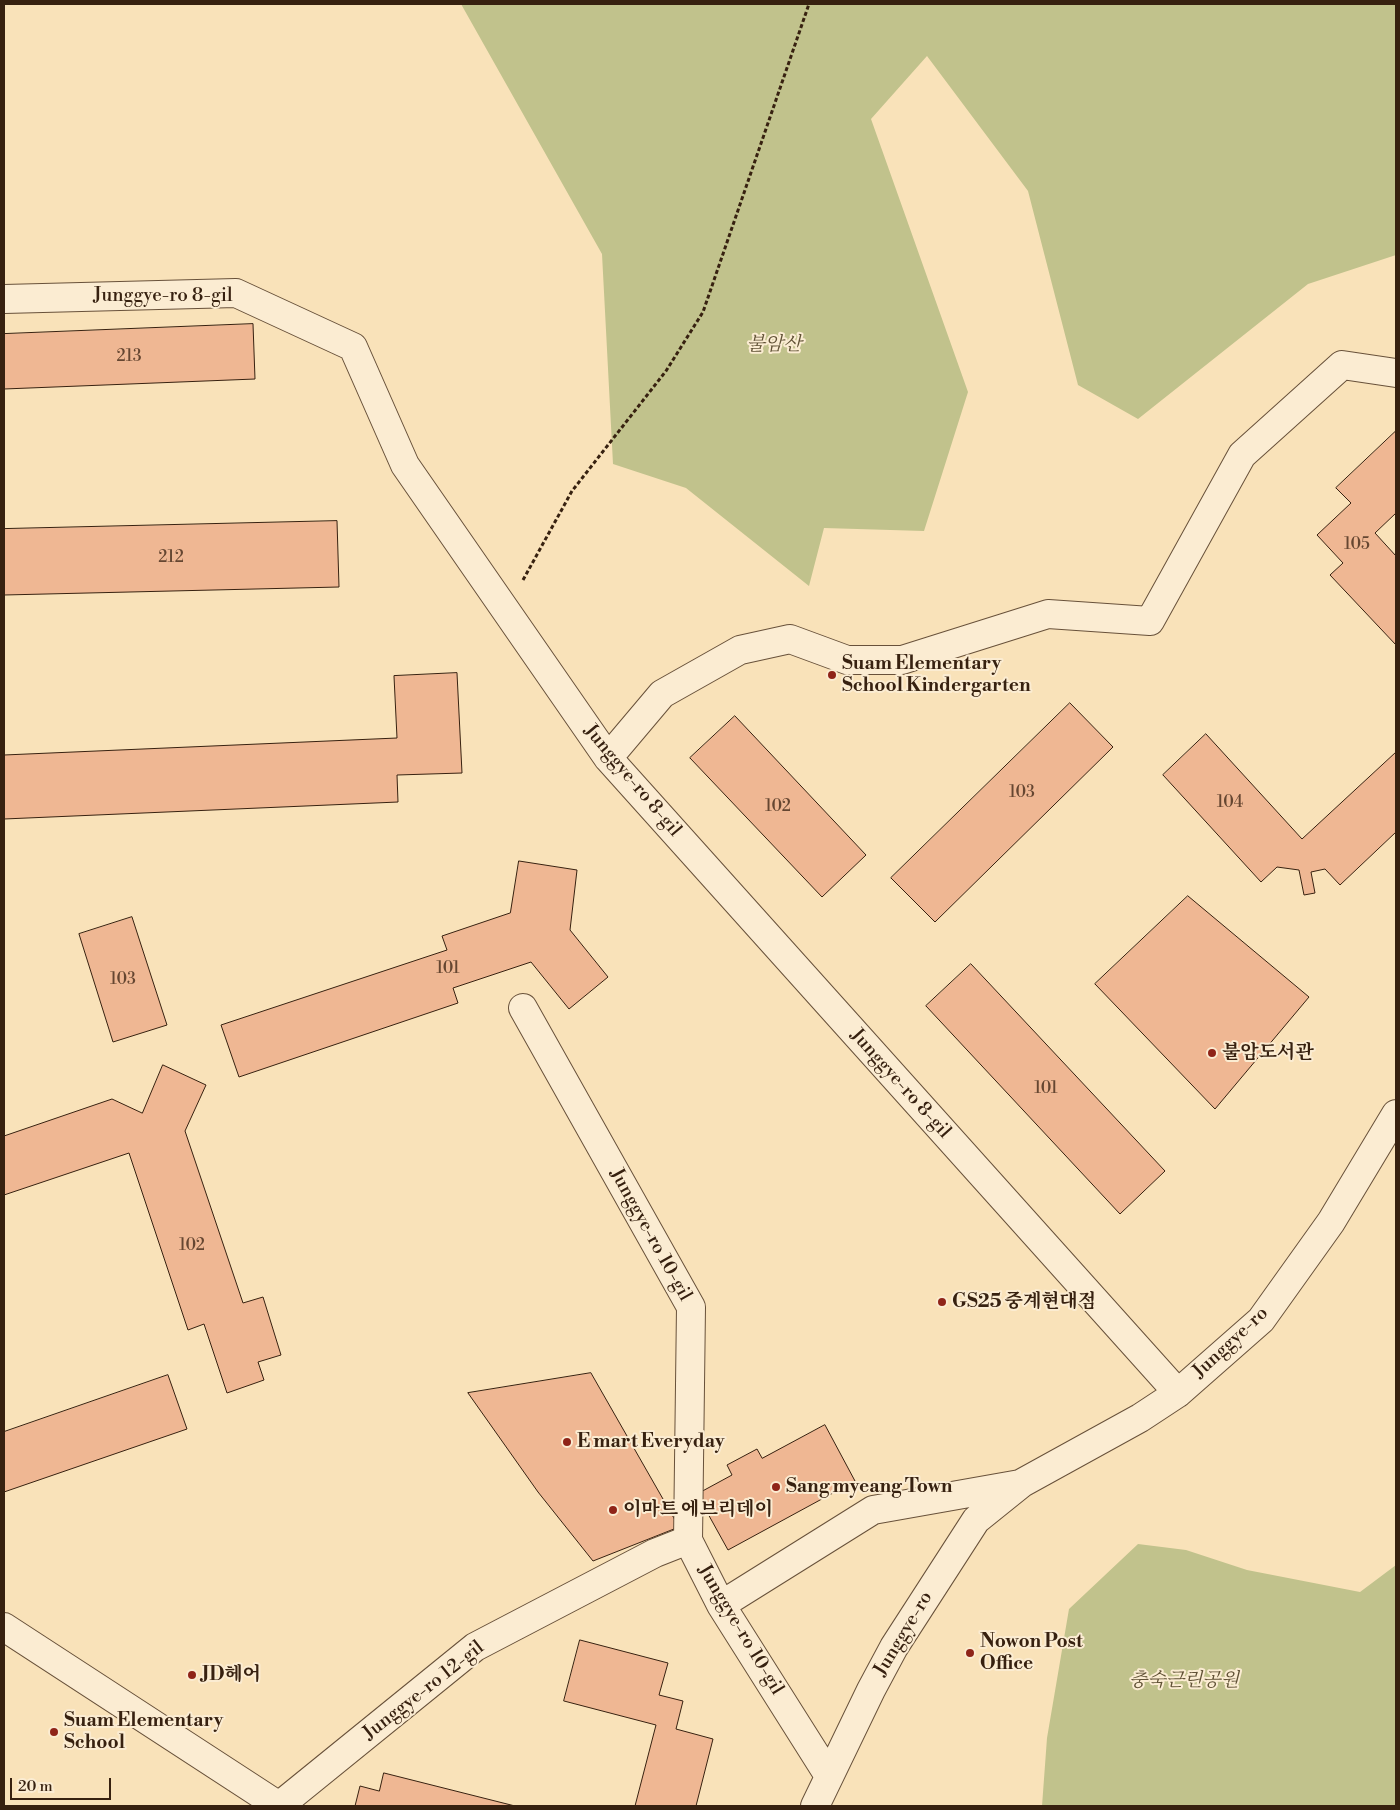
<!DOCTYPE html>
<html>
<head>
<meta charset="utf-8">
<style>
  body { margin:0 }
  #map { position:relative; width:1400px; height:1810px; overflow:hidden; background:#f9e2b9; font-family:"Libre Bodoni",serif }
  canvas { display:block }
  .frame { position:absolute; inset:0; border:5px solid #372110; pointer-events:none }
  .scale { position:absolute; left:10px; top:1778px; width:101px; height:22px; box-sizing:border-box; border:2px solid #372110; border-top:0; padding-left:6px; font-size:15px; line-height:18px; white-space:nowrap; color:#372110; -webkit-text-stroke:4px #fbecd2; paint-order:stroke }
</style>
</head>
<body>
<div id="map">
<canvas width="1400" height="1810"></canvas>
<div class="frame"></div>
<div class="scale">20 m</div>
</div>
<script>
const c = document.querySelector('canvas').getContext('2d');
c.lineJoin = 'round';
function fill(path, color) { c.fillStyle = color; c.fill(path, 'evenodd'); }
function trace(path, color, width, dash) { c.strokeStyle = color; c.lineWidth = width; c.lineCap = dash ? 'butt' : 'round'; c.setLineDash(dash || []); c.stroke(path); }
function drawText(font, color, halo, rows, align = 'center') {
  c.font = font + ' "Libre Bodoni","Noto Serif KR",serif'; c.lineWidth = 4; c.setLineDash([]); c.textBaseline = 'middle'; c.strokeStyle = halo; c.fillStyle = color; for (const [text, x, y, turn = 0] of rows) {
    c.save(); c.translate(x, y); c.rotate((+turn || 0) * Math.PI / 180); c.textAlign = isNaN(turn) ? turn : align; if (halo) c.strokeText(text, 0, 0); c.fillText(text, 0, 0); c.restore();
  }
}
const green = new Path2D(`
  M 461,4 L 1396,4 L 1396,255 L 1308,284 L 1138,419 L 1078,385 L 1028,191 L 927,56 L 871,119 L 968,392 L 924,531 L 824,528 L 809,586 L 686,488 L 613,464 L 602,254 Z
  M 1138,1544 L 1186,1550 L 1247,1570 L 1360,1592 L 1396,1565 L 1396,1806 L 1042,1806 L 1047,1738 L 1069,1609 Z`);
const building = new Path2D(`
  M 253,324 L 255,379 L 4,389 L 4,334 Z
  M 1396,431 L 1396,513 L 1375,533 L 1396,556 L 1396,645 L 1330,575 L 1343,563 L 1317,535 L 1351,503 L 1336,488 Z
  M 337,521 L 339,587 L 4,595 L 4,529 Z
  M 457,673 L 462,773 L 397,775 L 398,802 L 4,819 L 4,755 L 397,738 L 394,676 Z
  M 1070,703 L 1113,747 L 935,922 L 891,878 Z
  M 735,716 L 866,855 L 822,897 L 690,758 Z
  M 1206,734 L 1302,839 L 1396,752 L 1396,832 L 1340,885 L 1325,869 L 1311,872 L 1315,893 L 1304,895 L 1299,870 L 1277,867 L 1261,882 L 1163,775 Z
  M 519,861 L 577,870 L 570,930 L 608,977 L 569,1009 L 531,962 L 453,988 L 458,1003 L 239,1077 L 221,1025 L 447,950 L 442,936 L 510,913 Z
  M 1188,896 L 1309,997 L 1215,1109 L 1095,984 Z
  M 132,917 L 167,1025 L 113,1042 L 79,934 Z
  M 971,964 L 1165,1171 L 1120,1214 L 926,1006 Z
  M 163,1065 L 206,1085 L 185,1131 L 243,1303 L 263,1297 L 281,1355 L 258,1362 L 264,1380 L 227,1393 L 204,1324 L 188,1330 L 129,1153 L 4,1195 L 4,1136 L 112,1099 L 142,1113 Z
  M 591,1373 L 679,1527 L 593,1561 L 538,1492 L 468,1393 Z
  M 168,1375 L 187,1429 L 4,1492 L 4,1432 Z
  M 825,1425 L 855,1481 L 728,1550 L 697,1494 L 732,1475 L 727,1465 L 757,1449 L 762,1458 Z
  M 580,1640 L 668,1663 L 659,1695 L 683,1701 L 676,1729 L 713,1739 L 696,1806 L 635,1806 L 656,1725 L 564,1701 Z
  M 384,1773 L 515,1806 L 355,1806 L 360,1786 L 379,1791 Z`);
const path = new Path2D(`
  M 523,580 L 572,491 L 666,371 L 703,312 L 809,4`);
const minor = new Path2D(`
  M 4,299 L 236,293 L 353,347 L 405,465 L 608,758 L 1178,1393
  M 608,758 L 662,694 L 740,650 L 790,639 L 847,660 L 902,660 L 1048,614 L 1150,621 L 1242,455 L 1342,365 L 1396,373
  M 523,1008 L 691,1307 L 688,1540 L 721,1605 L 829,1776
  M 721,1605 L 873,1510 L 1020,1484
  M 4,1627 L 279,1806
  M 279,1806 L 475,1647 L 655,1553 L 688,1540
  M 815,1806 L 871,1690 L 894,1647 L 976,1520 L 1022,1483 L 1140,1418 L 1178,1393 L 1261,1320 L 1331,1222 L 1396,1114`);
const markers = [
  [832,675,5,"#8f2418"],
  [1212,1053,5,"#8f2418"],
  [942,1302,5,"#8f2418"],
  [567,1442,5,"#8f2418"],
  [776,1487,5,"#8f2418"],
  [613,1510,5,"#8f2418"],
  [970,1653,5,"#8f2418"],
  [192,1675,5,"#8f2418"],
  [54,1732,5,"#8f2418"]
];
const numberNames = [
  ["213",129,357],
  ["105",1357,545],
  ["212",171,558],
  ["103",1022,793],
  ["104",1230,803],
  ["102",778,807],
  ["101",448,969],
  ["103",123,980],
  ["101",1046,1089],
  ["102",192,1246]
];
const streetNames = [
  ["Junggye-ro 8-gil",163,296],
  ["Junggye-ro 8-gil",632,781,50],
  ["Junggye-ro 8-gil",900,1084,48],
  ["Junggye-ro 10-gil",650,1235,61],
  ["Junggye-ro",1231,1343,-43],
  ["Junggye-ro 10-gil",740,1630,59],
  ["Junggye-ro",904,1634,-59],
  ["Junggye-ro 12-gil",424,1691,-38]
];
const parkNames = [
  ["불암산",774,345],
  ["충숙근린공원",1184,1681]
];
const poiNames = [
  ["Suam Elementary",842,664],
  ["School Kindergarten",842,686],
  ["불암도서관",1222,1053],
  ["GS25 중계현대점",952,1302],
  ["E mart Everyday",577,1442],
  ["Sang myeang Town",786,1487],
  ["이마트 에브리데이",623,1510],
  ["Nowon Post",980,1642],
  ["Office",980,1664],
  ["JD헤어",202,1675],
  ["Suam Elementary",64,1721],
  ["School",64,1743]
];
fill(green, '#c1c28c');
fill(building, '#efb793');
trace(building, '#372110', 1);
trace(minor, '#68513a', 30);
trace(path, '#372110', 3, [4, 2.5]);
trace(minor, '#fbecd2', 28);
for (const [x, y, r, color] of markers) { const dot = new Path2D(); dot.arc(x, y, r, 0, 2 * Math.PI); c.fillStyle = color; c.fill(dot); trace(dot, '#fbecd2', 2); }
drawText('16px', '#654631', null, numberNames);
drawText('19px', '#372110', '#fbecd2', streetNames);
drawText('italic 19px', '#605135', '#fbecd2', parkNames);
drawText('bold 19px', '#372110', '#fbecd2', poiNames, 'left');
</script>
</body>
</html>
